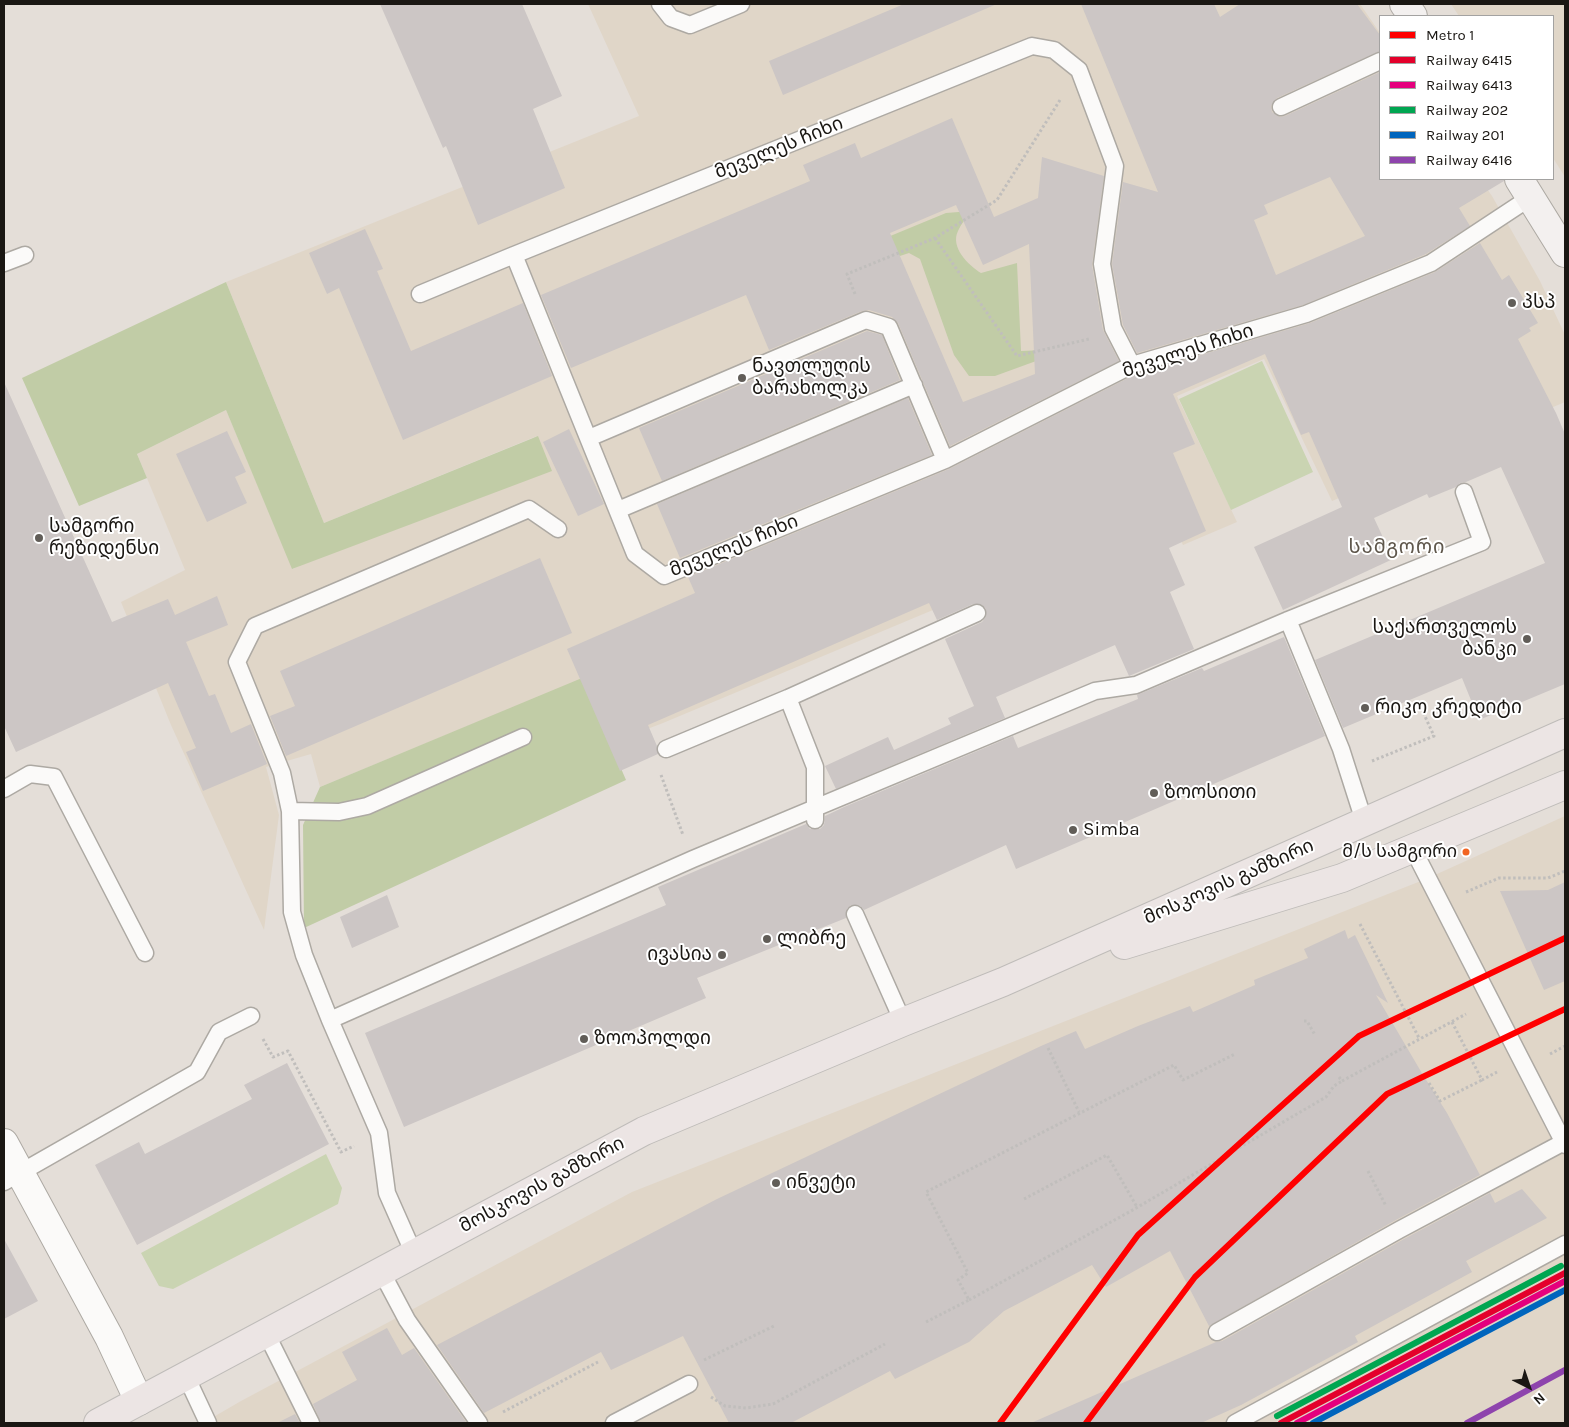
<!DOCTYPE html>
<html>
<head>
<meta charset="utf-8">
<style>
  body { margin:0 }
  #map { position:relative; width:1569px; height:1427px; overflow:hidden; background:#e4ded8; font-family:Karla,sans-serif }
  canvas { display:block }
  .frame { position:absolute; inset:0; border:5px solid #1a1713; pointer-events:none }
  .legend { position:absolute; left:1379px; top:15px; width:175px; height:165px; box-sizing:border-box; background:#fff; border:1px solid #a3a2a1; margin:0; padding:6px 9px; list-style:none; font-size:15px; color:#1a1713 }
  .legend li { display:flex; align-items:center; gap:10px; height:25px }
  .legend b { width:25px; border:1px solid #a3a2a1 }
  .north { position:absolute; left:1504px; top:1362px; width:50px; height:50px; -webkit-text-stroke:4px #fff; paint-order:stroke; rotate:139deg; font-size:14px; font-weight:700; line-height:20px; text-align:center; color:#1a1713 }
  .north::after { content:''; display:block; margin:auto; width:18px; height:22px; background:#1a1713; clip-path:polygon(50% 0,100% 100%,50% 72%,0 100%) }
</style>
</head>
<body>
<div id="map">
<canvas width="1569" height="1427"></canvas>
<div class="frame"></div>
<ul class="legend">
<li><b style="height:6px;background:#f00"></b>Metro 1</li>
<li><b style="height:6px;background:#e4002b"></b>Railway 6415</li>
<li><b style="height:6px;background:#e5007d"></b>Railway 6413</li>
<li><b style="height:6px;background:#00a651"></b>Railway 202</li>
<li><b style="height:6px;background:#0065bd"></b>Railway 201</li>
<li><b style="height:6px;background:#8e44ad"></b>Railway 6416</li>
</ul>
<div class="north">N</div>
</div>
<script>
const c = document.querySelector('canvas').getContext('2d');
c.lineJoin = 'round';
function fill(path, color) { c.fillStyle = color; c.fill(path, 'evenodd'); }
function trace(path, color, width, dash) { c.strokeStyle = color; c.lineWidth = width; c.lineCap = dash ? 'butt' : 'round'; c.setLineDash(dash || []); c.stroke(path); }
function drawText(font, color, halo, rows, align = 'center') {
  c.font = font + ' Karla,"Noto Sans Georgian",sans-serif'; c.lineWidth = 4; c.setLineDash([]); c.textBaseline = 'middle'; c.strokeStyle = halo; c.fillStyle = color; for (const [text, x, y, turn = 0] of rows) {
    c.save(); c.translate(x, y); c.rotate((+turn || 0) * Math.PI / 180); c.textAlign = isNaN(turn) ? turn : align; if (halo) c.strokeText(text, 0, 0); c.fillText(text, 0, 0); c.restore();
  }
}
const built = new Path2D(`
  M 588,4 L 1360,4 L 1380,33 L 1380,179 L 1480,179 L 1492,196 L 1540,281 L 1565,335 L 1565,402 L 1332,501 L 1264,359 L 1177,396 L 1237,522 L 1183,545 L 1167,512 L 663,723 L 611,743 L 582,679 L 320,787 L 311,754 L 266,767 L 279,815 L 264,930 L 171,725 L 121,602 L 185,570 L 137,454 L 226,410 L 293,569 L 537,436 L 324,523 L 226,282 L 639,116 Z
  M 1451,4 L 1565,4 L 1565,177 L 1553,158 L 1553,16 L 1459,16 Z
  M 1565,816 L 1565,1423 L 203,1423 L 241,1401 L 632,1192 L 1426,879 Z`);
const green = new Path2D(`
  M 1262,361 L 1313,472 L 1231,510 L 1179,399 Z
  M 326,1154 L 342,1188 L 338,1204 L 173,1289 L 159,1286 L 141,1253 Z`);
const forest = new Path2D(`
  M 971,211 C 967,217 961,224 958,231 C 950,247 968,265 981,273 L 1017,263 L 1021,351 L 1069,349 L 995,376 L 969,376 L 954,355 L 920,259 L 909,253 L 854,271 L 837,258 L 946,213 Z
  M 226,282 L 324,523 L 538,436 L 552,471 L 292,569 L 226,410 L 137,454 L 147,478 L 79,506 L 22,378 Z
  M 582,678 L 626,780 L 304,928 L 303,825 L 320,787 Z`);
const building = new Path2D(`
  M 380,4 L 522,4 L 562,96 L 533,109 L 565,188 L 478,225 L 446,146 L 443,148 Z
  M 904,4 L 997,4 L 783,95 L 769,61 Z
  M 1081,4 L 1214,4 L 1220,17 L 1240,4 L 1357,4 L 1380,35 L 1380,51 L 1277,98 L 1271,106 L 1272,112 L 1280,117 L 1285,116 L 1380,72 L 1380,179 L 1504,179 L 1504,181 L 1459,208 L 1470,226 L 1426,254 L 1303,305 L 1137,353 L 1123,325 L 1112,264 L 1123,182 L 1158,192 ZM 1330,177 L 1365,236 L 1276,275 L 1254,220 L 1268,214 L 1264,205 Z
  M 952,118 L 994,217 L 1038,198 L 1042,157 L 1104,176 L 1092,265 L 1103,330 L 1119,361 L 950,446 L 898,323 L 892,317 L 869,310 L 862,311 L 769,350 L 746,295 L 571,368 L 541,295 L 810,181 L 803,165 L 855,143 L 861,158 ZM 956,205 L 983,265 L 1029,244 L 1035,374 L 963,402 L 890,233 Z
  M 365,229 L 383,269 L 377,271 L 411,351 L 523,303 L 552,376 L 403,440 L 339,288 L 327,294 L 309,253 Z
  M 1480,243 L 1502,280 L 1509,275 L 1538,323 L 1529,328 L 1531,331 L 1518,339 L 1556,413 L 1565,434 L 1565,684 L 1479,720 L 1462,678 L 1343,728 L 1315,660 L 1545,563 L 1501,467 L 1466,482 L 1460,483 L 1456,487 L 1429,498 L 1427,494 L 1374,518 L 1393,559 L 1283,610 L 1254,547 L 1342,507 L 1309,432 L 1301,435 L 1265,354 L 1173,394 L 1195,444 L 1173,453 L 1206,531 L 1169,548 L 1185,585 L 1170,592 L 1194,649 L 1129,676 L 1115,645 L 996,697 L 1005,718 L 836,789 L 825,766 L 888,737 L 894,750 L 951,724 L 948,718 L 974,706 L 945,639 L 982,622 L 985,618 L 986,609 L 982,605 L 973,604 L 937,620 L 929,603 L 648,725 L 657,746 L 658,754 L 620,771 L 567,649 L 695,593 L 688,577 L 949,469 L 1136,374 L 1310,323 L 1435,272 Z
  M 867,331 L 882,335 L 900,380 L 662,481 L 639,428 Z
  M 4,382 L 112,622 L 168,599 L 175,615 L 217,596 L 228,625 L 186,642 L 209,696 L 215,694 L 231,733 L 251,724 L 267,764 L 203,791 L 186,752 L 196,748 L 168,683 L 16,752 L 4,726 Z
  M 908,398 L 932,455 L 680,558 L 657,504 Z
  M 569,429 L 604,504 L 578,516 L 543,442 Z
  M 227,431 L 246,472 L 235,477 L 247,503 L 207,522 L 176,454 Z
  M 540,558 L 572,633 L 286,756 L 270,716 L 295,706 L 280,671 Z
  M 1284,637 L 1325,736 L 1016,869 L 1006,845 L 864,910 L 860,906 L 851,905 L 847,909 L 846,918 L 697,978 L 706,998 L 404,1127 L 365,1033 L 666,905 L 658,887 L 806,824 L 810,829 L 820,829 L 824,825 L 825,816 L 844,807 L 1013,736 L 1018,748 L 1138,699 L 1137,695 L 1202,668 L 1204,671 Z
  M 1565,882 L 1565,981 L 1544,990 L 1500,891 L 1548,890 Z
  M 387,895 L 399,927 L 352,948 L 340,917 Z
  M 1345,930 L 1348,939 L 1355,935 L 1388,1003 L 1376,995 L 1423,1075 L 1447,1113 L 1480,1175 L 1394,1221 L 1209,1326 L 1170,1251 L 1106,1287 L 1092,1265 L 1004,1311 L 969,1342 L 895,1379 L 890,1371 L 791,1423 L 729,1423 L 683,1336 L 611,1370 L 601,1352 L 484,1413 L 437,1345 L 717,1199 L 1041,1046 L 1076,1031 L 1085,1049 L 1138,1026 L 1190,1006 L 1193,1012 L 1255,985 L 1254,980 L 1308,958 L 1304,949 Z
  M 287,1063 L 329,1144 L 137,1245 L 95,1165 L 139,1142 L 145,1154 L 252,1099 L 244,1085 Z
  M 1522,1189 L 1547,1218 L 1466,1261 L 1472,1272 L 1355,1336 L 1358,1342 L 1241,1405 L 1201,1423 L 1031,1423 L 1216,1342 L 1222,1341 L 1404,1239 L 1490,1193 L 1495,1203 Z
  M 4,1239 L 38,1301 L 4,1319 Z
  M 387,1328 L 402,1355 L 414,1348 L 466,1422 L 321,1423 L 313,1404 L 357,1380 L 342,1352 Z
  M 295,1414 L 300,1423 L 277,1423 Z`);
const path = new Path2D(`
  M 935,238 L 1017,356 L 1089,339
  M 855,294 L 847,274 L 935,238 L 997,200 L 1060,100
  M 1372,761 L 1434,736 L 1423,712
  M 661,775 L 683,835
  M 1466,892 L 1499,878 L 1548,878 L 1565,871
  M 1360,924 L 1419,1038
  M 1304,1021 L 1307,1021 L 1315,1035
  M 1452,1022 L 1482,1080 L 1497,1072
  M 263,1039 L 273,1057 L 288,1051 L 341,1152 L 354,1146
  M 1048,1048 L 1079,1112
  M 1550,1054 L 1565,1046
  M 1339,1077 L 1342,1081 L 1466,1014
  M 1429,1083 L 1440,1101 L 1482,1080
  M 1368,1171 L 1386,1206
  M 1024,1199 L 1107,1155 L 1137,1207
  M 969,1300 L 1131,1211 L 1326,1097 L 1334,1086 L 1342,1081
  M 926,1322 L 969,1300 L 958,1280 L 968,1273 L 926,1192 L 1174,1065 L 1183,1080 L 1235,1054
  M 704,1360 L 774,1326
  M 711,1397 L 725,1406 L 746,1408 L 773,1404 L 885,1344
  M 503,1412 L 598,1362`);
const lane = new Path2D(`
  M 660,4 L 671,18 L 690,25 L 741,4
  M 1281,107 L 1380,61
  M 4,263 L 25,255
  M 420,294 L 514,255
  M 1132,365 L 1113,328 L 1102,264 L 1115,166 L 1079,70 L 1054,50 L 1032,46 L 514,255 L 635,554 L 664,576 L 945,460 L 1132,365 L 1306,314 L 1431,263 L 1531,197
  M 589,438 L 866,320 L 889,327 L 945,460
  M 618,510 L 914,385
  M 1288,620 L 1341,749 L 1364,821
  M 788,698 L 815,767 L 815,820
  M 666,749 L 788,698 L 977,613
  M 4,789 L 30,774 L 54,777 L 145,953
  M 290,811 L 339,812 L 367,806 L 523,737
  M 1413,849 L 1565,1145
  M 855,914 L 903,1022
  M 330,1020 L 693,859 L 1095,691 L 1136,685 L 1288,620 L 1482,542 L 1464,492
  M 4,1182 L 197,1072 L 219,1032 L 251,1016
  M 414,1254 L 387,1193 L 379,1133 L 330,1020 L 304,955 L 292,912 L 290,811 L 282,773 L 237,662 L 255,626 L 529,509 L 558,529
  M 381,1271 L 407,1320 L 479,1423
  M 1217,1332 L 1399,1230 L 1564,1142
  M 266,1333 L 311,1423
  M 186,1376 L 208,1423
  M 614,1423 L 689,1384
  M 1235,1423 L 1565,1244`);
const street = new Path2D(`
  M 4,1143 L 109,1337 L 139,1401`);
const secondary = new Path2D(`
  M 1404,4 L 1413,16
  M 1519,179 L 1565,253`);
const primary = new Path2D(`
  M 1124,945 L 1342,878 L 1565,785
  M 98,1423 L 644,1131 L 903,1022 L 1003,982 L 1565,733`);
const rail1 = new Path2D(`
  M 1281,1423 L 1565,1273`);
const rail2 = new Path2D(`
  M 1297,1423 L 1565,1281`);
const rail3 = new Path2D(`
  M 1277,1416 L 1561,1266`);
const rail4 = new Path2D(`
  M 1313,1423 L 1565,1290`);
const rail5 = new Path2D(`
  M 1467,1423 L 1565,1370`);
const metro1 = new Path2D(`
  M 1000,1423 L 1138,1235 L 1359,1036 L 1565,938
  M 1086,1423 L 1195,1277 L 1387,1094 L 1565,1009`);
const markers = [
  [1512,303,5,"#615d58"],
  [742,378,5,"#615d58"],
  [39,538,5,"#615d58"],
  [1527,639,5,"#615d58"],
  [1365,708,5,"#615d58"],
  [1154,793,5,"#615d58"],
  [1073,830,5,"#615d58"],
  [1466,852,4.5,"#f26522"],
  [767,939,5,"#615d58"],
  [722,955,5,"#615d58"],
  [584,1039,5,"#615d58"],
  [776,1183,5,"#615d58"]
];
const busNames = [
  ["მ/ს სამგორი",1457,852]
];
const streetNames = [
  ["მეველეს ჩიხი",779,148,-22],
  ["მეველეს ჩიხი",1188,351,-18],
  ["მეველეს ჩიხი",734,546,-22],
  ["მოსკოვის გამზირი",1229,882,-24],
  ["მოსკოვის გამზირი",542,1185,-28]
];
const poiNames = [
  ["პსპ",1522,303],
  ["ნავთლუღის",752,367],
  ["ბარახოლკა",752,389],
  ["სამგორი",49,527],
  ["რეზიდენსი",49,549],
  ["საქართველოს",1517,628,"right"],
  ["ბანკი",1517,650,"right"],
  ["რიკო კრედიტი",1375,708],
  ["ზოოსითი",1164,793],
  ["Simba",1083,830],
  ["ლიბრე",777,939],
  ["ივასია",712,955,"right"],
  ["ზოოპოლდი",594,1039],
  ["ინვეტი",786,1183]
];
const neighbourhoodNames = [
  ["სამგორი",1397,547]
];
fill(built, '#e0d6c8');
fill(green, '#cad4b2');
fill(forest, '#c1cca6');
fill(building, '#ccc6c5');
trace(lane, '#ada9a3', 19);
trace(street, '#ada9a3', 30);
trace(secondary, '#ada9a3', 30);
trace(primary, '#bfbcb9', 30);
trace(path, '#c0bebc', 3, [2.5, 2.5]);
trace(lane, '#fbfaf9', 16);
trace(street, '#fbfaf9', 28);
trace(secondary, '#f3f0ef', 28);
trace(primary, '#ece5e4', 28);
trace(rail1, '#e4002b', 6);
trace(rail2, '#e5007d', 6);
trace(rail3, '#00a651', 6);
trace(rail4, '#0065bd', 6);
trace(rail5, '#8e44ad', 6);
trace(metro1, '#f00', 6);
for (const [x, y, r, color] of markers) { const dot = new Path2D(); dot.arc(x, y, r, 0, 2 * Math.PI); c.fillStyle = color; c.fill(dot); trace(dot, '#fff', 2); }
drawText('18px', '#1a1713', '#fff', busNames, 'right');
drawText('19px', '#1a1713', '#fff', streetNames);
drawText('19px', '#1a1713', '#fff', poiNames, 'left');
c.letterSpacing = '1px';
drawText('20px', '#5f574c', '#fff', neighbourhoodNames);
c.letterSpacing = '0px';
</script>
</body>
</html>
